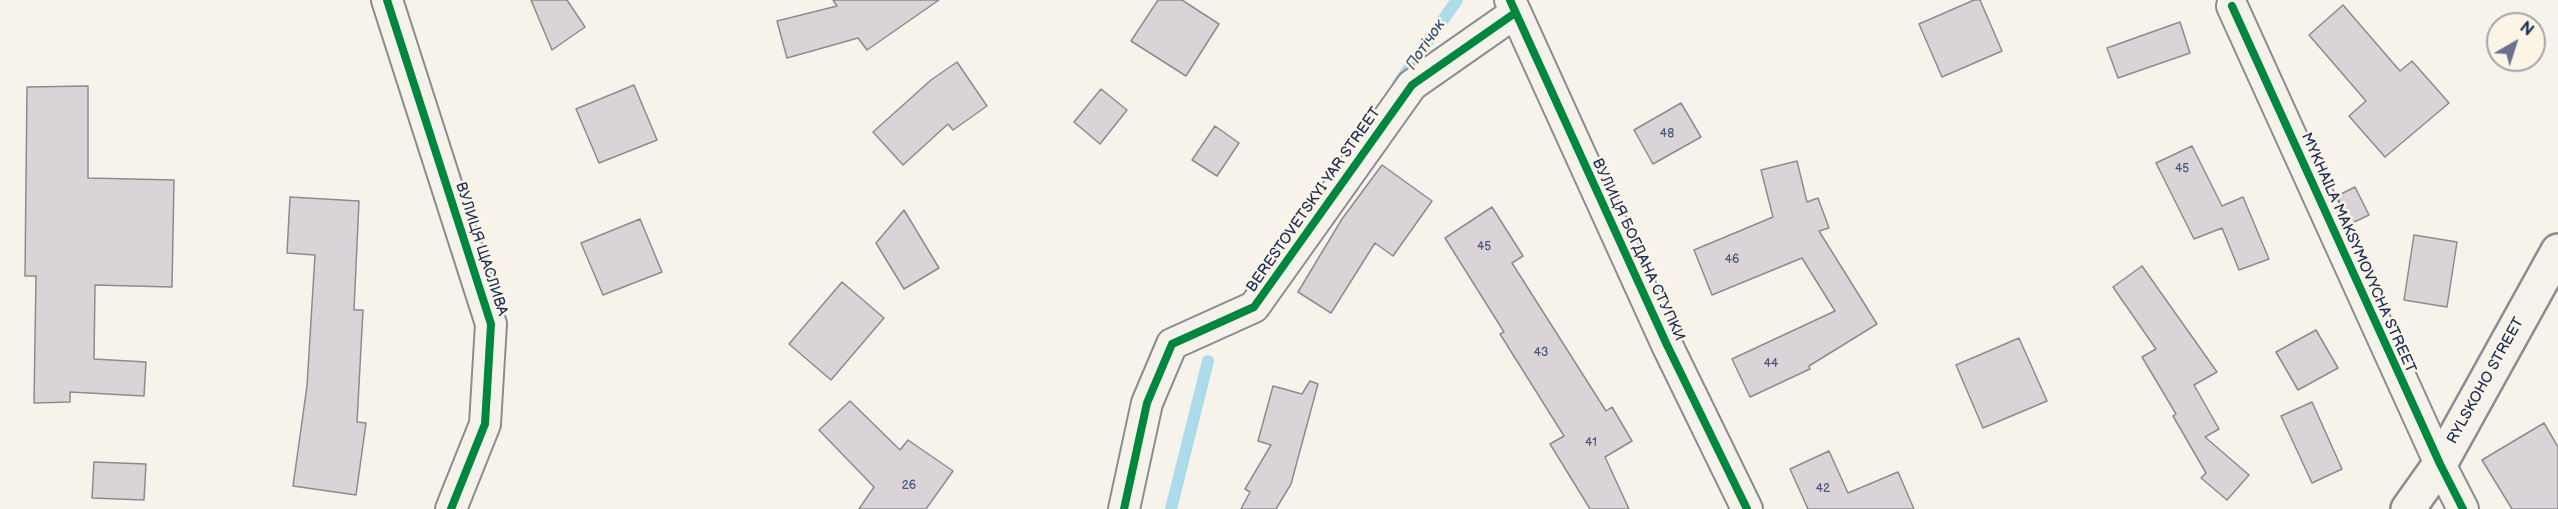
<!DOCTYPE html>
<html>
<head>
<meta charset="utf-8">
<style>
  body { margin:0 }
  #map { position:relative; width:2558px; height:509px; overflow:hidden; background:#f7f3ea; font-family:"Balsamiq Sans",sans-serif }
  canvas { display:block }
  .north { position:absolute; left:2486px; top:12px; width:60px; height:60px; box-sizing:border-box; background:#fcf5e5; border:2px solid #a2a6af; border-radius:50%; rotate:39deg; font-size:16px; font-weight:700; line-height:24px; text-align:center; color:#1b2f5e }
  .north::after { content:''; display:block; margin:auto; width:21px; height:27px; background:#68748f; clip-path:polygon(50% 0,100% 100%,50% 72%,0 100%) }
</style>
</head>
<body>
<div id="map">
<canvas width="2558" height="509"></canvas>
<div class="north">N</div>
</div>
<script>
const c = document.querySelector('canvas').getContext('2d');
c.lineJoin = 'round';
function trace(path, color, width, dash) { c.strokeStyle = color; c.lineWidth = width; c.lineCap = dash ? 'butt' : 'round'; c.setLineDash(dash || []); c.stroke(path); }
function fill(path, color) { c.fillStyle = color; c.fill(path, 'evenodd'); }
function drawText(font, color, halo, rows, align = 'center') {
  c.font = font + ' "Balsamiq Sans",sans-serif'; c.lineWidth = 5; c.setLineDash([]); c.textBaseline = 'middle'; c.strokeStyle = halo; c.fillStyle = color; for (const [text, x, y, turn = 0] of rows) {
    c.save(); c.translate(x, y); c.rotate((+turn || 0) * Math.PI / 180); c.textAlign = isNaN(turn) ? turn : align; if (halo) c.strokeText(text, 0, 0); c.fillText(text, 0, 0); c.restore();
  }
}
const stream = new Path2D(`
  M 1398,84 L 1457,0
  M 1171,509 L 1208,361`);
const building = new Path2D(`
  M 531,0 L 567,0 L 585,27 L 552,50 Z
  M 833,0 L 939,0 L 867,50 L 858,38 L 787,58 L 777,21 L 837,6 Z
  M 1158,0 L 1182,0 L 1219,24 L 1186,76 L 1131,41 Z
  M 1974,0 L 1980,0 L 2002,51 L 1942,77 L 1919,24 Z
  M 2343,5 L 2400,71 L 2412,61 L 2449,103 L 2385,157 L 2349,116 L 2366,101 L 2309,35 Z
  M 2180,22 L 2190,53 L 2118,78 L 2107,48 Z
  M 957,62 L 987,106 L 953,130 L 948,124 L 903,165 L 873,132 L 931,80 Z
  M 634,85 L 657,140 L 599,163 L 576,109 Z
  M 88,86 L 88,178 L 174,180 L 172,287 L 95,285 L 94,359 L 146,362 L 144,396 L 70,392 L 70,402 L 34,403 L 36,276 L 25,276 L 27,87 Z
  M 1101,89 L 1127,110 L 1100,144 L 1074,122 Z
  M 1681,103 L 1701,137 L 1653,164 L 1634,130 Z
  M 1215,126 L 1239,143 L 1217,176 L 1192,160 Z
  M 2192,146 L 2222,206 L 2243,197 L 2269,259 L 2239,270 L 2222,228 L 2194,239 L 2156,163 Z
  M 1797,161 L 1807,202 L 1818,198 L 1829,228 L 1819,231 L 1877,324 L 1809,366 L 1810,369 L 1750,397 L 1732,359 L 1835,311 L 1802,258 L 1712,295 L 1694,250 L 1773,217 L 1761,170 Z
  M 1382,165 L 1432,201 L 1393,256 L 1375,243 L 1331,313 L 1298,292 L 1342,219 Z
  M 2355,187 L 2369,215 L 2350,224 L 2337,196 Z
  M 290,197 L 359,201 L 354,310 L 363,310 L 357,422 L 366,423 L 356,495 L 293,486 L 307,386 L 315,255 L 287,253 Z
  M 1492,207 L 1523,256 L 1512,263 L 1606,411 L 1612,407 L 1632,441 L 1605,457 L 1629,509 L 1590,509 L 1550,444 L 1564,436 L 1500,334 L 1504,332 L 1445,238 Z
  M 904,210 L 939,268 L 904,289 L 876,243 Z
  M 640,219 L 662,272 L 603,295 L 581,243 Z
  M 2414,235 L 2457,242 L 2447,307 L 2404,300 Z
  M 2142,266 L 2217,372 L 2194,385 L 2219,429 L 2205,437 L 2249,475 L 2227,500 L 2201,478 L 2206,473 L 2173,416 L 2176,414 L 2142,357 L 2156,349 L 2113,287 Z
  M 842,282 L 884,318 L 831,380 L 789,344 Z
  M 2316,330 L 2338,368 L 2298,390 L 2276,352 Z
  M 2019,338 L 2047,401 L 1983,428 L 1956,365 Z
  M 1310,381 L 1318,384 L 1291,484 L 1276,509 L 1241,509 L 1250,492 L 1245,489 L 1271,445 L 1258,441 L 1273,386 L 1302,394 Z
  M 850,401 L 900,450 L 908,440 L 953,471 L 926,509 L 859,509 L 874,487 L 819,430 Z
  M 2312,402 L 2342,469 L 2312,483 L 2281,416 Z
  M 2544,423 L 2558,447 L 2558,509 L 2512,509 L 2482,460 Z
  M 1829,451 L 1848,493 L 1898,472 L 1914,509 L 1808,509 L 1790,469 Z
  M 94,462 L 146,464 L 144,500 L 92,498 Z`);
const minor = new Path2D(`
  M 387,0 L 491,324 L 485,424 L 451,509
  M 1510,0 L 1667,345 L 1747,509
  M 2232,6 L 2440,464 L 2463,509
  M 1124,509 L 1147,403 L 1172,344 L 1254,307 L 1412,85 L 1515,13`);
const tertiary = new Path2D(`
  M 2408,509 L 2440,464 L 2558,251`);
const cycleway = new Path2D(`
  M 387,0 L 491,324 L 485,424 L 451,509
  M 1510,0 L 1667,345 L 1747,509
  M 2232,6 L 2440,464 L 2463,509
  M 1124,509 L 1147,403 L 1172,344 L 1254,307 L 1412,85 L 1515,13`);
const numberNames = [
  ["48",1667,134],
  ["45",2182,169],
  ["45",1484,247],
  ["46",1732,260],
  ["43",1541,353],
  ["44",1771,364],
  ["41",1591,443],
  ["26",909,486],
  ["42",1823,489]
];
const streetNames = [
  ["BERESTOVETSKYI YAR STREET",1314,200,-55],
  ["ВУЛИЦЯ ЩАСЛИВА",481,249,72],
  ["ВУЛИЦЯ БОГДАНА СТУПКИ",1638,250,65],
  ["MYKHAILA MAKSYMOVYCHA STREET",2358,253,66],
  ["RYLSKOHO STREET",2486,381,-61]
];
const waterNames = [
  ["Потічок",1426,45,-56]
];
trace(stream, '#acdcec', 12);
fill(building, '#dad4d8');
trace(building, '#8a8c91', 1.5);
trace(minor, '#8a8c91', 34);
trace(tertiary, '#8a8c91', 38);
trace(minor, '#f5f2ec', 30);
trace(tertiary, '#f5f2ec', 33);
trace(cycleway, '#00873e', 8);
drawText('12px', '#4b587c', null, numberNames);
drawText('15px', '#1b2f5e', '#fcf5e5', streetNames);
drawText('italic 16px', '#375882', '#fcf5e5', waterNames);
</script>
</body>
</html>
